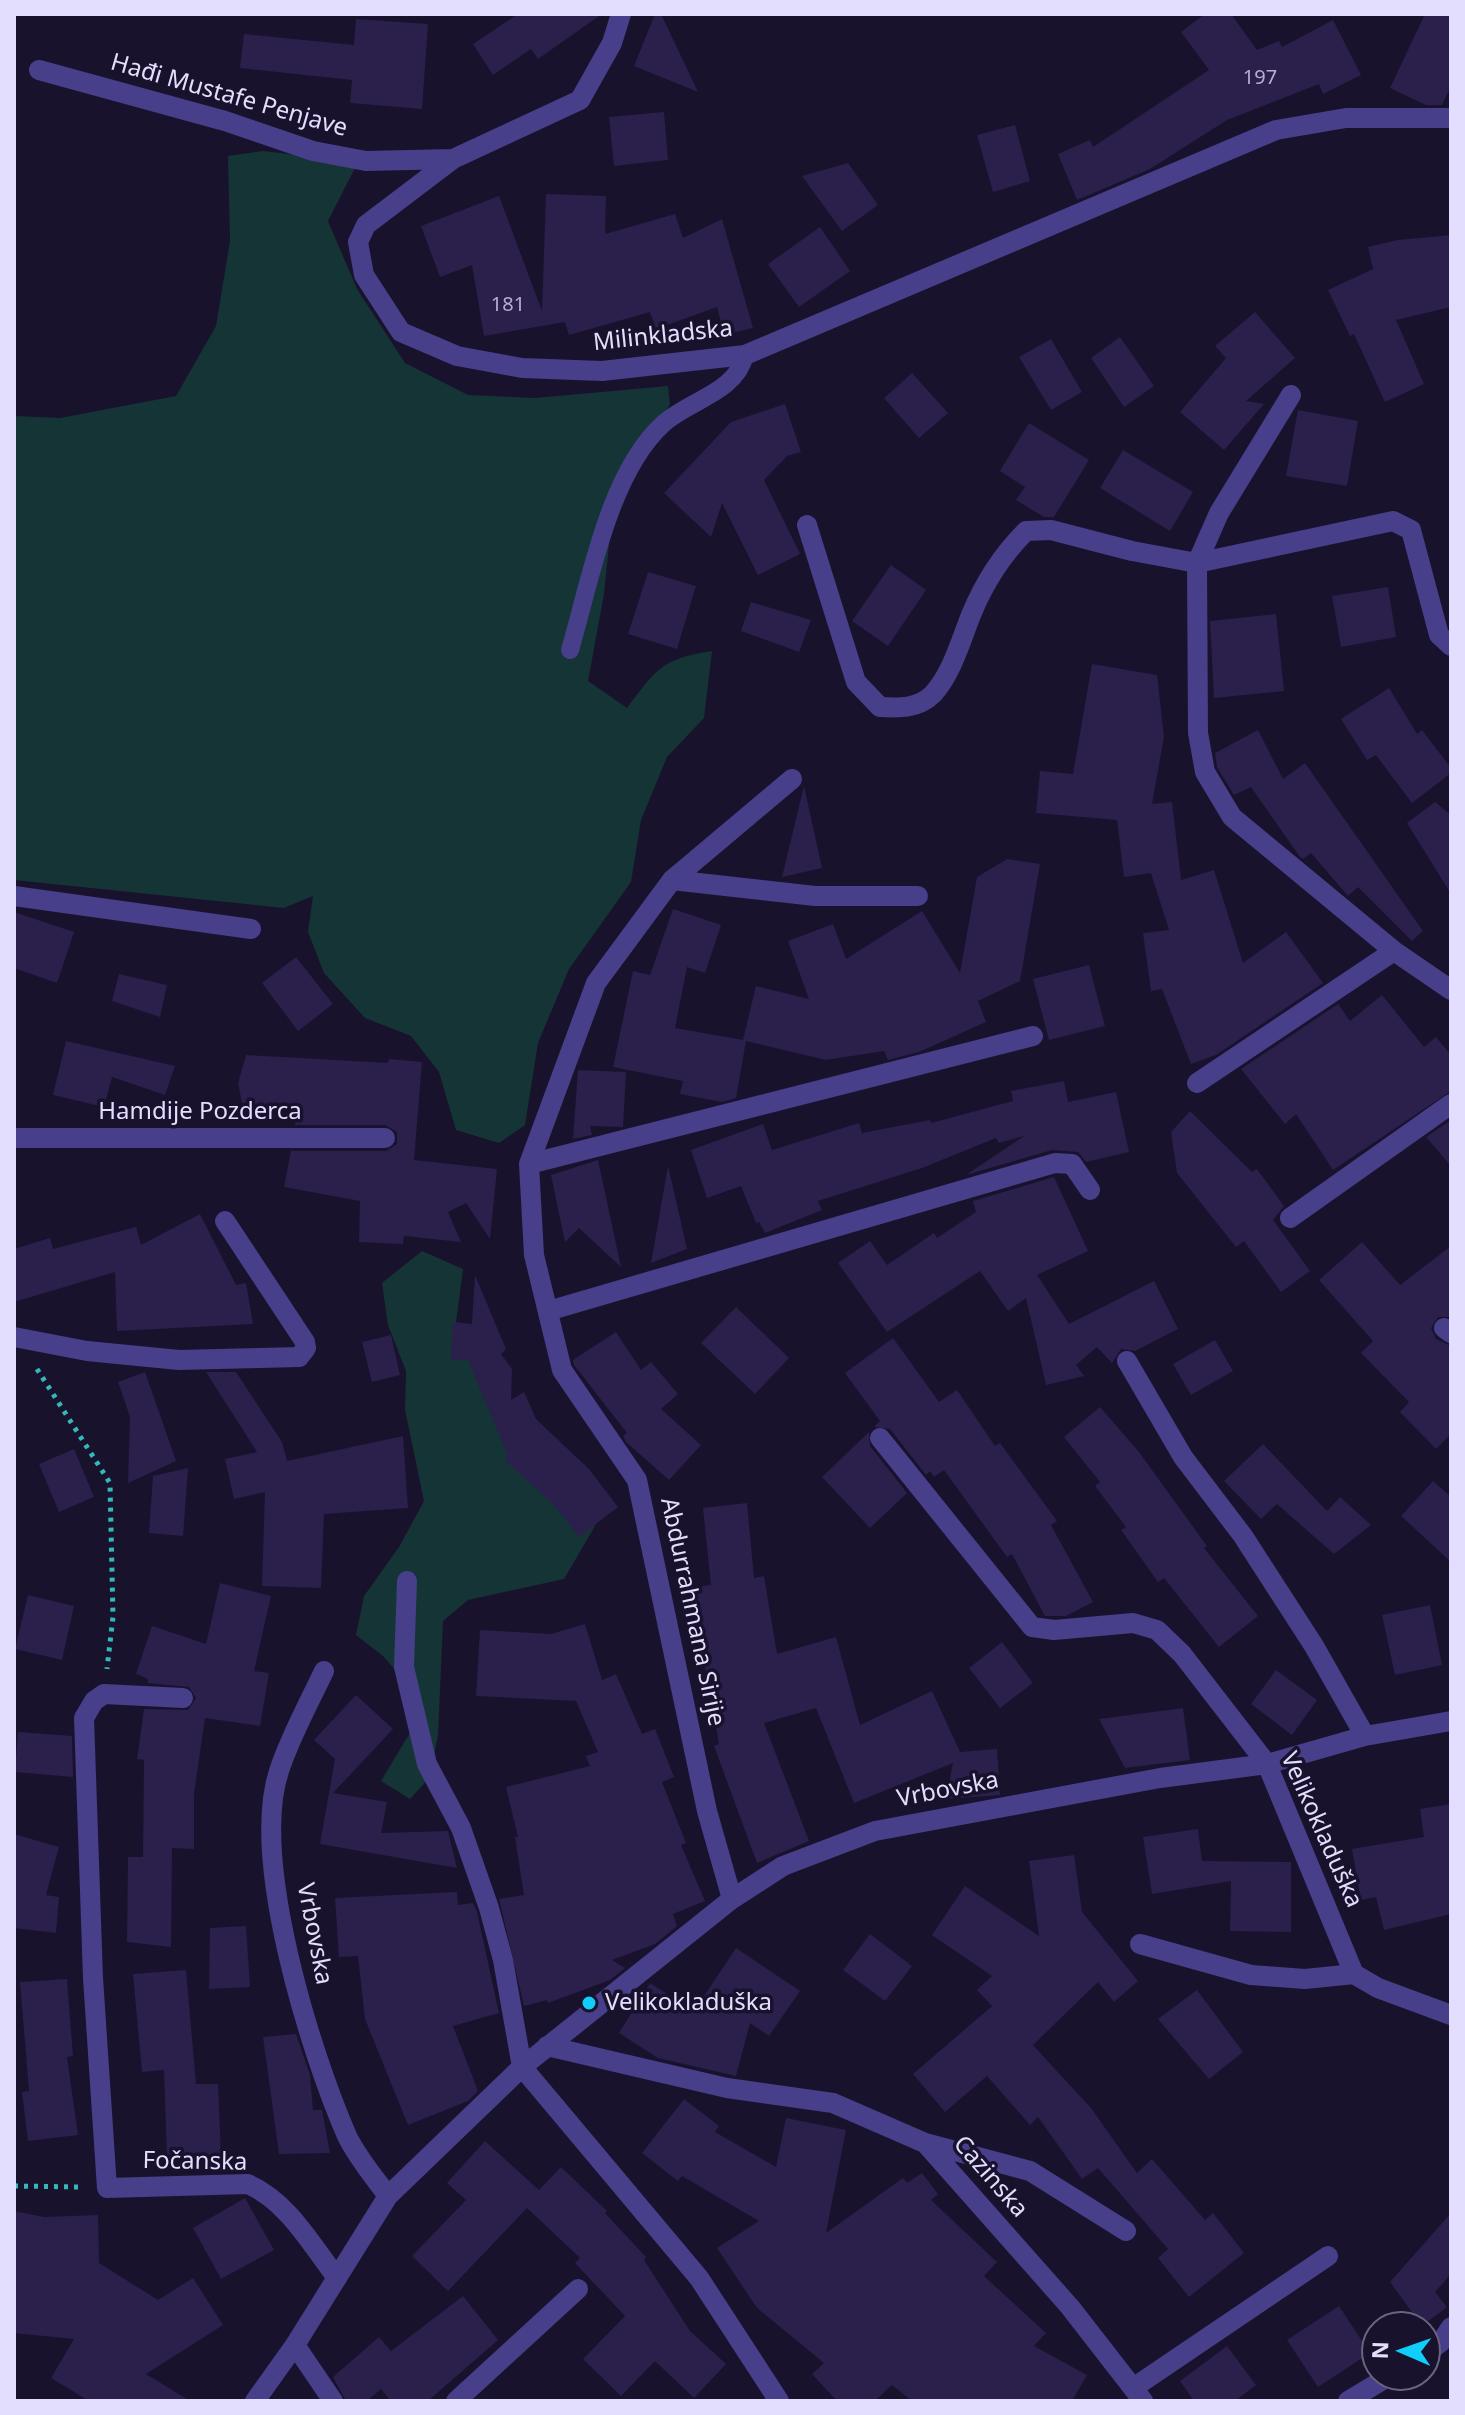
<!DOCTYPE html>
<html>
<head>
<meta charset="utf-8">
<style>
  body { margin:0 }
  #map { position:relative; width:1465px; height:2415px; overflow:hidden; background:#19122c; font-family:"Noto Sans",sans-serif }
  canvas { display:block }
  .frame { position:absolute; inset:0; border:16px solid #e4defe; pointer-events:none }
  .north { position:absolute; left:1361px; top:2311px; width:80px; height:80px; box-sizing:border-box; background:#19122c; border:2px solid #6a6480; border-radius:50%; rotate:272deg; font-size:22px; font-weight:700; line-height:32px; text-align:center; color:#e4defe }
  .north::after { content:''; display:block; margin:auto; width:28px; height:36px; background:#0fcef9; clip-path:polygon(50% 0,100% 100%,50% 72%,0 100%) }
</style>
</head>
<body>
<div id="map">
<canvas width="1465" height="2415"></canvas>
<div class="frame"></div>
<div class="north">N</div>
</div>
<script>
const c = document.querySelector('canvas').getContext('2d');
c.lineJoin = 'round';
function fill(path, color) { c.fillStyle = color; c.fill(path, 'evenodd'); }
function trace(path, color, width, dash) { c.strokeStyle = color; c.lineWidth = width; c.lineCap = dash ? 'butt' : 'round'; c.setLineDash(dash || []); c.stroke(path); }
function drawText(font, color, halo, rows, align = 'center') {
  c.font = font + ' "Noto Sans",sans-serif'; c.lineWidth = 7; c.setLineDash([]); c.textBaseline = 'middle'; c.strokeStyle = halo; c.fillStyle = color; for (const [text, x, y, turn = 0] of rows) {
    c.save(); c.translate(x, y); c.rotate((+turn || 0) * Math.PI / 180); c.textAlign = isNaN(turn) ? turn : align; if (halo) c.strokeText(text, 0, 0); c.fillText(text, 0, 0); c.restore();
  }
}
const green = new Path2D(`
  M 263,151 L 358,162 L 328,221 L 357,289 L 405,363 L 468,395 L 535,398 L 668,386 L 670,405 L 634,454 L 612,516 L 604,594 L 588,681 L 627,708 C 657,669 661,659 712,651 L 704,718 L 667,757 L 641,820 L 631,882 L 569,969 L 538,1043 L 525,1125 L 499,1143 L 456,1130 L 439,1072 L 411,1036 L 365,1018 L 324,973 L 308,932 L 313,896 L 284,908 L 14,880 L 14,416 L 60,418 L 176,396 L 216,326 L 230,241 L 228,156 Z
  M 422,1251 L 463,1269 L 456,1322 L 595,1526 L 564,1579 L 468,1600 L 443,1621 L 438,1735 L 430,1777 L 410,1799 L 381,1781 L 411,1731 L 417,1695 L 383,1656 L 356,1635 L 364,1596 L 399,1547 L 424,1501 L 405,1410 L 406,1371 L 388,1325 L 382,1283 Z`);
const building = new Path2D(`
  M 518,14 L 602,14 L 538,59 L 531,49 L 493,75 L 473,44 Z
  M 655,14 L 661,14 L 698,92 L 634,66 Z
  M 1205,14 L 1231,14 L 1257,50 L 1279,41 L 1282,47 L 1333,20 L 1361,75 L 1323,94 L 1319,84 L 1227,120 L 1150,169 L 1077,200 L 1058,154 L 1090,140 L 1093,147 L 1209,70 L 1181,32 Z
  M 1425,14 L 1451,14 L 1451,86 L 1442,105 L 1426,105 L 1390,88 Z
  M 356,19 L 428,24 L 422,109 L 350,103 L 352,80 L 240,68 L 244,34 L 354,45 Z
  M 664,112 L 668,160 L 614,166 L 609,117 Z
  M 1015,125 L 1030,181 L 993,192 L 977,135 Z
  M 848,163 L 878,205 L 842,231 L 802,176 Z
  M 546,194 L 606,196 L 605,234 L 675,214 L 683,238 L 722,219 L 753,328 L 724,335 L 717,307 L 656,329 L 650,312 L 569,335 L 565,322 L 484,336 L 472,265 L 440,277 L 421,226 L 499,196 L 542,311 Z
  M 820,227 L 850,271 L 799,307 L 768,264 Z
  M 1451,235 L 1451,307 L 1396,320 L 1424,384 L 1385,402 L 1354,334 L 1350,336 L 1328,290 L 1373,269 L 1368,247 L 1398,240 Z
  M 1255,312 L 1295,358 L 1246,401 L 1264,404 L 1224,450 L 1180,412 L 1226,358 L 1215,346 Z
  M 1120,337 L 1154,386 L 1124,407 L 1091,358 Z
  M 1051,339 L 1082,392 L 1051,410 L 1019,357 Z
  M 912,373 L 948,413 L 919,438 L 884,398 Z
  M 785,404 L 801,452 L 787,456 L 764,480 L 800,554 L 758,575 L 722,503 L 711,537 L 664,493 L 731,422 Z
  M 1298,410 L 1358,421 L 1347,486 L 1286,476 Z
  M 1029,423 L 1089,460 L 1054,517 L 1044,517 L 1016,500 L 1025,487 L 1000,471 Z
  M 1123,450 L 1193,492 L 1170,531 L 1100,488 Z
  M 891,565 L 926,590 L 888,646 L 852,621 Z
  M 648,572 L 696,586 L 677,649 L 628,634 Z
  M 1388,587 L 1396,637 L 1341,647 L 1332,596 Z
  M 751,602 L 811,620 L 799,652 L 741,631 Z
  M 1276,614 L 1284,691 L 1214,698 L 1210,621 Z
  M 1092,664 L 1157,675 L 1164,737 L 1152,804 L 1172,802 L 1181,880 L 1214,870 L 1243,963 L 1286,932 L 1323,983 L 1216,1055 L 1191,1064 L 1162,989 L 1151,991 L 1143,933 L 1169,930 L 1151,873 L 1124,877 L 1117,820 L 1036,813 L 1040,771 L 1073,774 Z
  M 1389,688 L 1417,734 L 1422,730 L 1451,768 L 1451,773 L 1412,803 L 1376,755 L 1367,760 L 1341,719 Z
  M 1258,730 L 1283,779 L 1305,763 L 1423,931 L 1412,941 L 1358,887 L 1348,896 L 1311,853 L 1303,859 L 1300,857 L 1251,787 L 1234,795 L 1217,767 L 1215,753 Z
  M 804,786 L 822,868 L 782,877 Z
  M 1435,802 L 1451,815 L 1451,894 L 1407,823 Z
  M 1007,859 L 1040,864 L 1020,981 L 978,1001 L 986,1022 L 919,1052 L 888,1060 L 884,1051 L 826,1060 L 746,1041 L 736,1098 L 722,1102 L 680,1094 L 683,1081 L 613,1067 L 633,971 L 650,975 L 673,909 L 721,925 L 705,973 L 687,967 L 675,1028 L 743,1040 L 756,986 L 809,999 L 788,941 L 833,924 L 846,959 L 922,911 L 960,973 L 977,877 Z
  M 14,912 L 74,932 L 57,983 L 14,968 Z
  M 296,957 L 333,1004 L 298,1031 L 262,983 Z
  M 1089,965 L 1105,1026 L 1049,1040 L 1033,979 Z
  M 119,974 L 167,985 L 160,1017 L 112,1001 Z
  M 1382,995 L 1424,1047 L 1436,1037 L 1451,1055 L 1451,1091 L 1333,1170 L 1296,1114 L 1285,1124 L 1241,1069 L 1338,1004 L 1350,1021 Z
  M 66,1041 L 175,1066 L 165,1095 L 112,1077 L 104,1107 L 53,1095 Z
  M 246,1055 L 388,1063 L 389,1059 L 422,1062 L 414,1160 L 497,1169 L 490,1239 L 466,1203 L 448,1212 L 461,1242 L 404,1236 L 403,1244 L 359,1242 L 360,1201 L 284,1187 L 291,1151 L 386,1151 L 397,1144 L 397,1132 L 385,1125 L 295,1125 L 299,1105 L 245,1118 L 238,1083 Z
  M 578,1070 L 626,1072 L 623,1127 L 590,1126 L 592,1135 L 573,1139 Z
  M 1064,1081 L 1068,1102 L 1116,1092 L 1129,1152 L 1086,1162 L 1078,1152 L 1052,1150 L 966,1175 L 1024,1136 L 999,1143 L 996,1138 L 922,1168 L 818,1201 L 822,1210 L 765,1233 L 759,1222 L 756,1223 L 741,1186 L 707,1198 L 691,1150 L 763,1124 L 772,1150 L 859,1123 L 862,1133 L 930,1120 L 931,1123 L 1013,1101 L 1011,1091 Z
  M 1190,1111 L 1252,1172 L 1257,1169 L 1284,1206 L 1273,1220 L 1310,1271 L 1281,1292 L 1244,1241 L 1236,1247 L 1177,1173 L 1171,1132 Z
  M 1451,1120 L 1451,1166 L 1426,1137 Z
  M 598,1160 L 621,1267 L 579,1228 L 565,1242 L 551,1175 Z
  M 668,1166 L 687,1249 L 651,1263 Z
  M 1054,1177 L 1088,1251 L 1037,1275 L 1069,1324 L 1154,1281 L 1178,1329 L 1135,1351 L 1121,1349 L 1112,1363 L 1097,1347 L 1076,1365 L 1084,1376 L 1046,1385 L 1026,1298 L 1008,1311 L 980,1271 L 887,1332 L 838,1263 L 870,1241 L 887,1265 L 934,1233 L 937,1238 L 976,1212 L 973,1201 Z
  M 200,1214 L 236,1285 L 246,1283 L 253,1324 L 117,1331 L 115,1272 L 14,1302 L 14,1249 L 50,1238 L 53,1249 L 136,1227 L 141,1245 Z
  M 1362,1242 L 1400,1285 L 1451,1246 L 1451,1317 L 1438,1317 L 1431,1328 L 1436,1339 L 1451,1346 L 1451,1434 L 1436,1449 L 1400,1412 L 1409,1402 L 1361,1353 L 1373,1341 L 1319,1280 Z
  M 475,1275 L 506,1349 L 501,1354 L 512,1369 L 511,1400 L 524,1392 L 536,1419 L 589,1469 L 618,1507 L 579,1537 L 554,1505 L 505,1460 L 508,1456 L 468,1360 L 451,1359 L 453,1322 L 472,1324 Z
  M 736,1307 L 789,1358 L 755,1394 L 701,1343 Z
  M 616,1332 L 641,1370 L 651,1362 L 678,1394 L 661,1409 L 701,1445 L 669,1480 L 626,1442 L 623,1436 L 627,1433 L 574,1365 L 573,1360 Z
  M 391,1335 L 400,1375 L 372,1382 L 362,1342 Z
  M 893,1338 L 939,1402 L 957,1390 L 995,1446 L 1000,1443 L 1057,1521 L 1051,1525 L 1093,1602 L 1066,1616 L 1045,1616 L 1012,1554 L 1007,1557 L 944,1470 L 934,1477 L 930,1471 L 926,1475 L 890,1429 L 874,1427 L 880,1421 L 845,1373 Z
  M 1215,1340 L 1233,1371 L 1191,1395 L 1173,1364 Z
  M 145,1372 L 176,1461 L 128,1483 L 130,1417 L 118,1382 Z
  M 206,1372 L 236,1372 L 282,1442 L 287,1461 L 403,1436 L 408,1508 L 324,1514 L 321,1588 L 262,1586 L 265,1492 L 234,1499 L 225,1459 L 257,1452 Z
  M 1100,1407 L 1139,1452 L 1207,1546 L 1204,1548 L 1258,1616 L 1219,1647 L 1164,1578 L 1158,1582 L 1121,1530 L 1126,1527 L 1095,1486 L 1100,1482 L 1064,1437 Z
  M 869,1432 L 870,1446 L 907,1493 L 870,1528 L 822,1477 Z
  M 1263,1444 L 1327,1511 L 1340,1497 L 1371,1525 L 1334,1554 L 1277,1504 L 1261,1519 L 1224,1481 Z
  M 74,1449 L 94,1497 L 59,1512 L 39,1464 Z
  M 188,1468 L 183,1536 L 149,1533 L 153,1476 Z
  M 1433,1481 L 1451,1497 L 1451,1562 L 1401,1516 Z
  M 747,1503 L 754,1578 L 764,1576 L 777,1654 L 836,1637 L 860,1725 L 932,1691 L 960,1752 L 997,1749 L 1000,1795 L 946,1799 L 953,1763 L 854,1803 L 816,1708 L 764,1723 L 809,1841 L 757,1863 L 714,1746 L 719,1744 L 691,1588 L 711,1585 L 703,1508 Z
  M 220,1583 L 271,1596 L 254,1671 L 269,1673 L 260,1726 L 205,1718 L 194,1794 L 194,1849 L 172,1848 L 171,1947 L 127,1942 L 128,1857 L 143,1857 L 144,1760 L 137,1759 L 144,1709 L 188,1710 L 196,1698 L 189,1687 L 148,1683 L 148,1679 L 136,1674 L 152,1626 L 206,1644 Z
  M 28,1595 L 74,1606 L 62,1660 L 15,1649 Z
  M 1430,1605 L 1442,1665 L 1395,1675 L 1382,1615 Z
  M 585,1624 L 602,1680 L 616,1674 L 642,1734 L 655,1729 L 674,1777 L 662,1782 L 686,1843 L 681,1845 L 705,1901 L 673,1914 L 677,1926 L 655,1944 L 612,1960 L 625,1968 L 610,1980 L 548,2003 L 547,2000 L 524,2006 L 499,1899 L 524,1895 L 515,1837 L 518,1837 L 506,1787 L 590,1766 L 586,1756 L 598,1752 L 576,1701 L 476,1696 L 480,1630 L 551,1634 Z
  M 1002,1642 L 1033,1683 L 1000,1708 L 969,1668 Z
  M 1276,1670 L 1317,1700 L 1292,1735 L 1251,1704 Z
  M 356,1695 L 393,1729 L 333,1793 L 387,1802 L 381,1833 L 448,1831 L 457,1868 L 320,1844 L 335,1759 L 314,1740 Z
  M 1183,1708 L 1190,1760 L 1125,1768 L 1099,1719 Z
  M 18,1732 L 72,1736 L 73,1777 L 15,1772 Z
  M 1451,1804 L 1451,1914 L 1384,1930 L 1376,1897 L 1361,1900 L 1352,1849 L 1424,1837 L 1420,1809 Z
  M 1198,1829 L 1202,1861 L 1291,1862 L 1291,1932 L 1230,1931 L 1231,1881 L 1152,1894 L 1143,1837 Z
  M 14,1834 L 59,1847 L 46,1895 L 59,1897 L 56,1933 L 14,1928 Z
  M 1074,1855 L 1082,1912 L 1138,1981 L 1114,2002 L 1098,1982 L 1033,2045 L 1091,2108 L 1137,2173 L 1152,2159 L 1205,2220 L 1213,2213 L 1244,2253 L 1189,2297 L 1158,2258 L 1168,2249 L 1098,2168 L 1082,2179 L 1038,2117 L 1030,2125 L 987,2076 L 945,2112 L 913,2074 L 992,2006 L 977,1990 L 992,1976 L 932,1935 L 965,1886 L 1039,1936 L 1029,1861 Z
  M 457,1892 L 458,1905 L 473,1903 L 477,1912 L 499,2013 L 453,2026 L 478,2091 L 468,2101 L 408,2125 L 365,2019 L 358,1956 L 339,1957 L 335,1898 Z
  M 246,1926 L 250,1987 L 209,1989 L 210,1928 Z
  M 870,1934 L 912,1966 L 885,2001 L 843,1970 Z
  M 736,1948 L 800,1991 L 769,2036 L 750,2023 L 736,2076 L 658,2058 L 619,2033 L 650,1983 L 694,2011 Z
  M 186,1970 L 196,2084 L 218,2084 L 221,2157 L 167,2158 L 164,2070 L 142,2072 L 133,1974 Z
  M 67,1979 L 73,2056 L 67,2057 L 78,2135 L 28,2141 L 22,2092 L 29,2091 L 20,1982 Z
  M 1197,1990 L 1243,2052 L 1209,2079 L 1158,2019 Z
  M 296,2034 L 310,2075 L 313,2110 L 322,2110 L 330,2153 L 279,2154 L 263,2037 Z
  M 684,2099 L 719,2126 L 715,2132 L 776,2167 L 786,2118 L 846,2130 L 826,2233 L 903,2178 L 907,2183 L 922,2173 L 938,2194 L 931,2200 L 997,2262 L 984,2276 L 1046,2333 L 1034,2346 L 1087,2375 L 1072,2401 L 912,2401 L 892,2385 L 875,2401 L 837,2401 L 812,2374 L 824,2363 L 757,2308 L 717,2248 L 759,2221 L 682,2176 L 678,2181 L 642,2153 Z
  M 485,2141 L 539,2190 L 561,2167 L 607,2211 L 605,2213 L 646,2257 L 644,2260 L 690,2331 L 726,2364 L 694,2398 L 655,2361 L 621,2396 L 583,2359 L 625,2316 L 575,2263 L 580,2258 L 527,2208 L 448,2291 L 412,2256 L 466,2200 L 447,2183 Z
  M 245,2198 L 274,2250 L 221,2279 L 193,2228 Z
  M 14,2211 L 44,2217 L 98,2215 L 99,2263 L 158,2300 L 193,2278 L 223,2325 L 146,2374 L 190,2401 L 89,2401 L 51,2378 L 74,2339 L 14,2333 Z
  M 1451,2213 L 1451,2274 L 1435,2292 L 1447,2307 L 1422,2326 L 1390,2282 Z
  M 463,2296 L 498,2340 L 428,2401 L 391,2401 L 381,2389 L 367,2401 L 346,2401 L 333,2377 L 379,2337 L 391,2351 Z
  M 1339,2306 L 1370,2353 L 1318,2387 L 1287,2340 Z
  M 1227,2346 L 1256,2385 L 1235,2401 L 1194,2401 L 1180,2381 Z`);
const path = new Path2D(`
  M 37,1369 L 110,1483 L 113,1617 L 107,1669
  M 14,2186 L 82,2187`);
const service = new Path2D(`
  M 570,650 C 590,582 609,473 663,424 C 689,400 736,393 745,355`);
const minor = new Path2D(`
  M 621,14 L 612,43 L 580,100 L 453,159 L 366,225 L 358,242 L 364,275 L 401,332 L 457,356 L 522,368 L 602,371 L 745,355 L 1276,130 L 1346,118 L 1451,118
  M 39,70 L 225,121 L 313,151 L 366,161 L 453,159
  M 1291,395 L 1219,513 L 1197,563 L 1198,733 L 1205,772 L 1232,817 L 1394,951 L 1451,990
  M 807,525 L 856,682 L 880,707 C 899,708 918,709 933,694 C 952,673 961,640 971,615 C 984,583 1002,555 1026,531 L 1051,530 L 1132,551 L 1197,563 L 1393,521 L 1411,530 L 1439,635 L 1451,646
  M 672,880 L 815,896 L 918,896
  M 14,896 L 251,929
  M 1197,1083 L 1394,951
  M 14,1138 L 385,1138
  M 529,1164 L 1033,1036
  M 1290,1218 L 1451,1104
  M 548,1311 L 1055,1163 L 1072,1164 L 1090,1190
  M 1444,1328 L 1451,1333
  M 14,1337 L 87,1351 L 179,1360 L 299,1357 L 306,1348 L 305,1342 L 225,1221
  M 1127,1361 L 1183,1457 L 1243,1536 L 1314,1646 L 1365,1736
  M 880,1438 L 1032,1627 L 1054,1630 L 1133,1623 L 1157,1630 L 1182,1654 L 1267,1764 L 1354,1974 L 1378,1988 L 1451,2015
  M 407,1581 L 404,1667 L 427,1764 L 461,1828 L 489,1908 L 503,1960 L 522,2067 L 699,2278 L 779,2401
  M 324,1671 C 309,1703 290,1737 279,1771 C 250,1859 310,2051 347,2136 C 357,2157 374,2177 388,2196
  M 183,1698 L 104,1694 L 94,1701 L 84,1718 L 93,1978 L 107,2188 L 248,2184 C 288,2202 311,2244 337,2278
  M 732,1899 L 707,1811 L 637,1480 L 562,1370 L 534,1255 L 529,1164 L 596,983 L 672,880 L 792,779
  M 1140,1944 L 1251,1975 L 1305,1979 L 1354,1974
  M 547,2046 L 727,2088 L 833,2103 L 925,2143 L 1070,2307 L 1143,2401
  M 925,2143 L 1030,2171 L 1126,2231
  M 295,2345 L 333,2401
  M 1425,2354 L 1441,2342 L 1451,2327
  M 1133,2388 L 1328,2256
  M 255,2401 L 295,2345 L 388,2196 L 522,2067 L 732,1899 L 783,1866 L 875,1831 L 1160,1778 L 1267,1764 L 1365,1736 L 1451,1721
  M 456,2401 L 578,2289
  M 1348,2401 L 1391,2375`);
const markers = [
  [589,2003,8,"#0fcef9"]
];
const numberNames = [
  ["197",1260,78],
  ["181",508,305]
];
const streetNames = [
  ["Hađi Mustafe Penjave",229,96,16],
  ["Milinkladska",663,336,-6],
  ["Hamdije Pozderca",200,1112],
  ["Abdurrahmana Sirije",692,1612,78],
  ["Vrbovska",948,1790,-11],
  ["Velikokladuška",1321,1830,66],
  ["Vrbovska",314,1934,79],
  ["Fočanska",195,2162,1],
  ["Cazinska",990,2177,49]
];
const poiNames = [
  ["Velikokladuška",605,2003]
];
fill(green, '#153435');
fill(building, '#2b1f4c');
trace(path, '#34b8bb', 5, [4, 6]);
trace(service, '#473f89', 18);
trace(minor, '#473f89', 20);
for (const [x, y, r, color] of markers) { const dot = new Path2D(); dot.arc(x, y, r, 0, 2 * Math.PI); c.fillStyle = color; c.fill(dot); trace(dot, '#19122c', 3); }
drawText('20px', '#b6aed2', null, numberNames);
drawText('24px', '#e4defe', '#19122c', streetNames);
drawText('24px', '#e4defe', '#19122c', poiNames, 'left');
</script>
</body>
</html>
